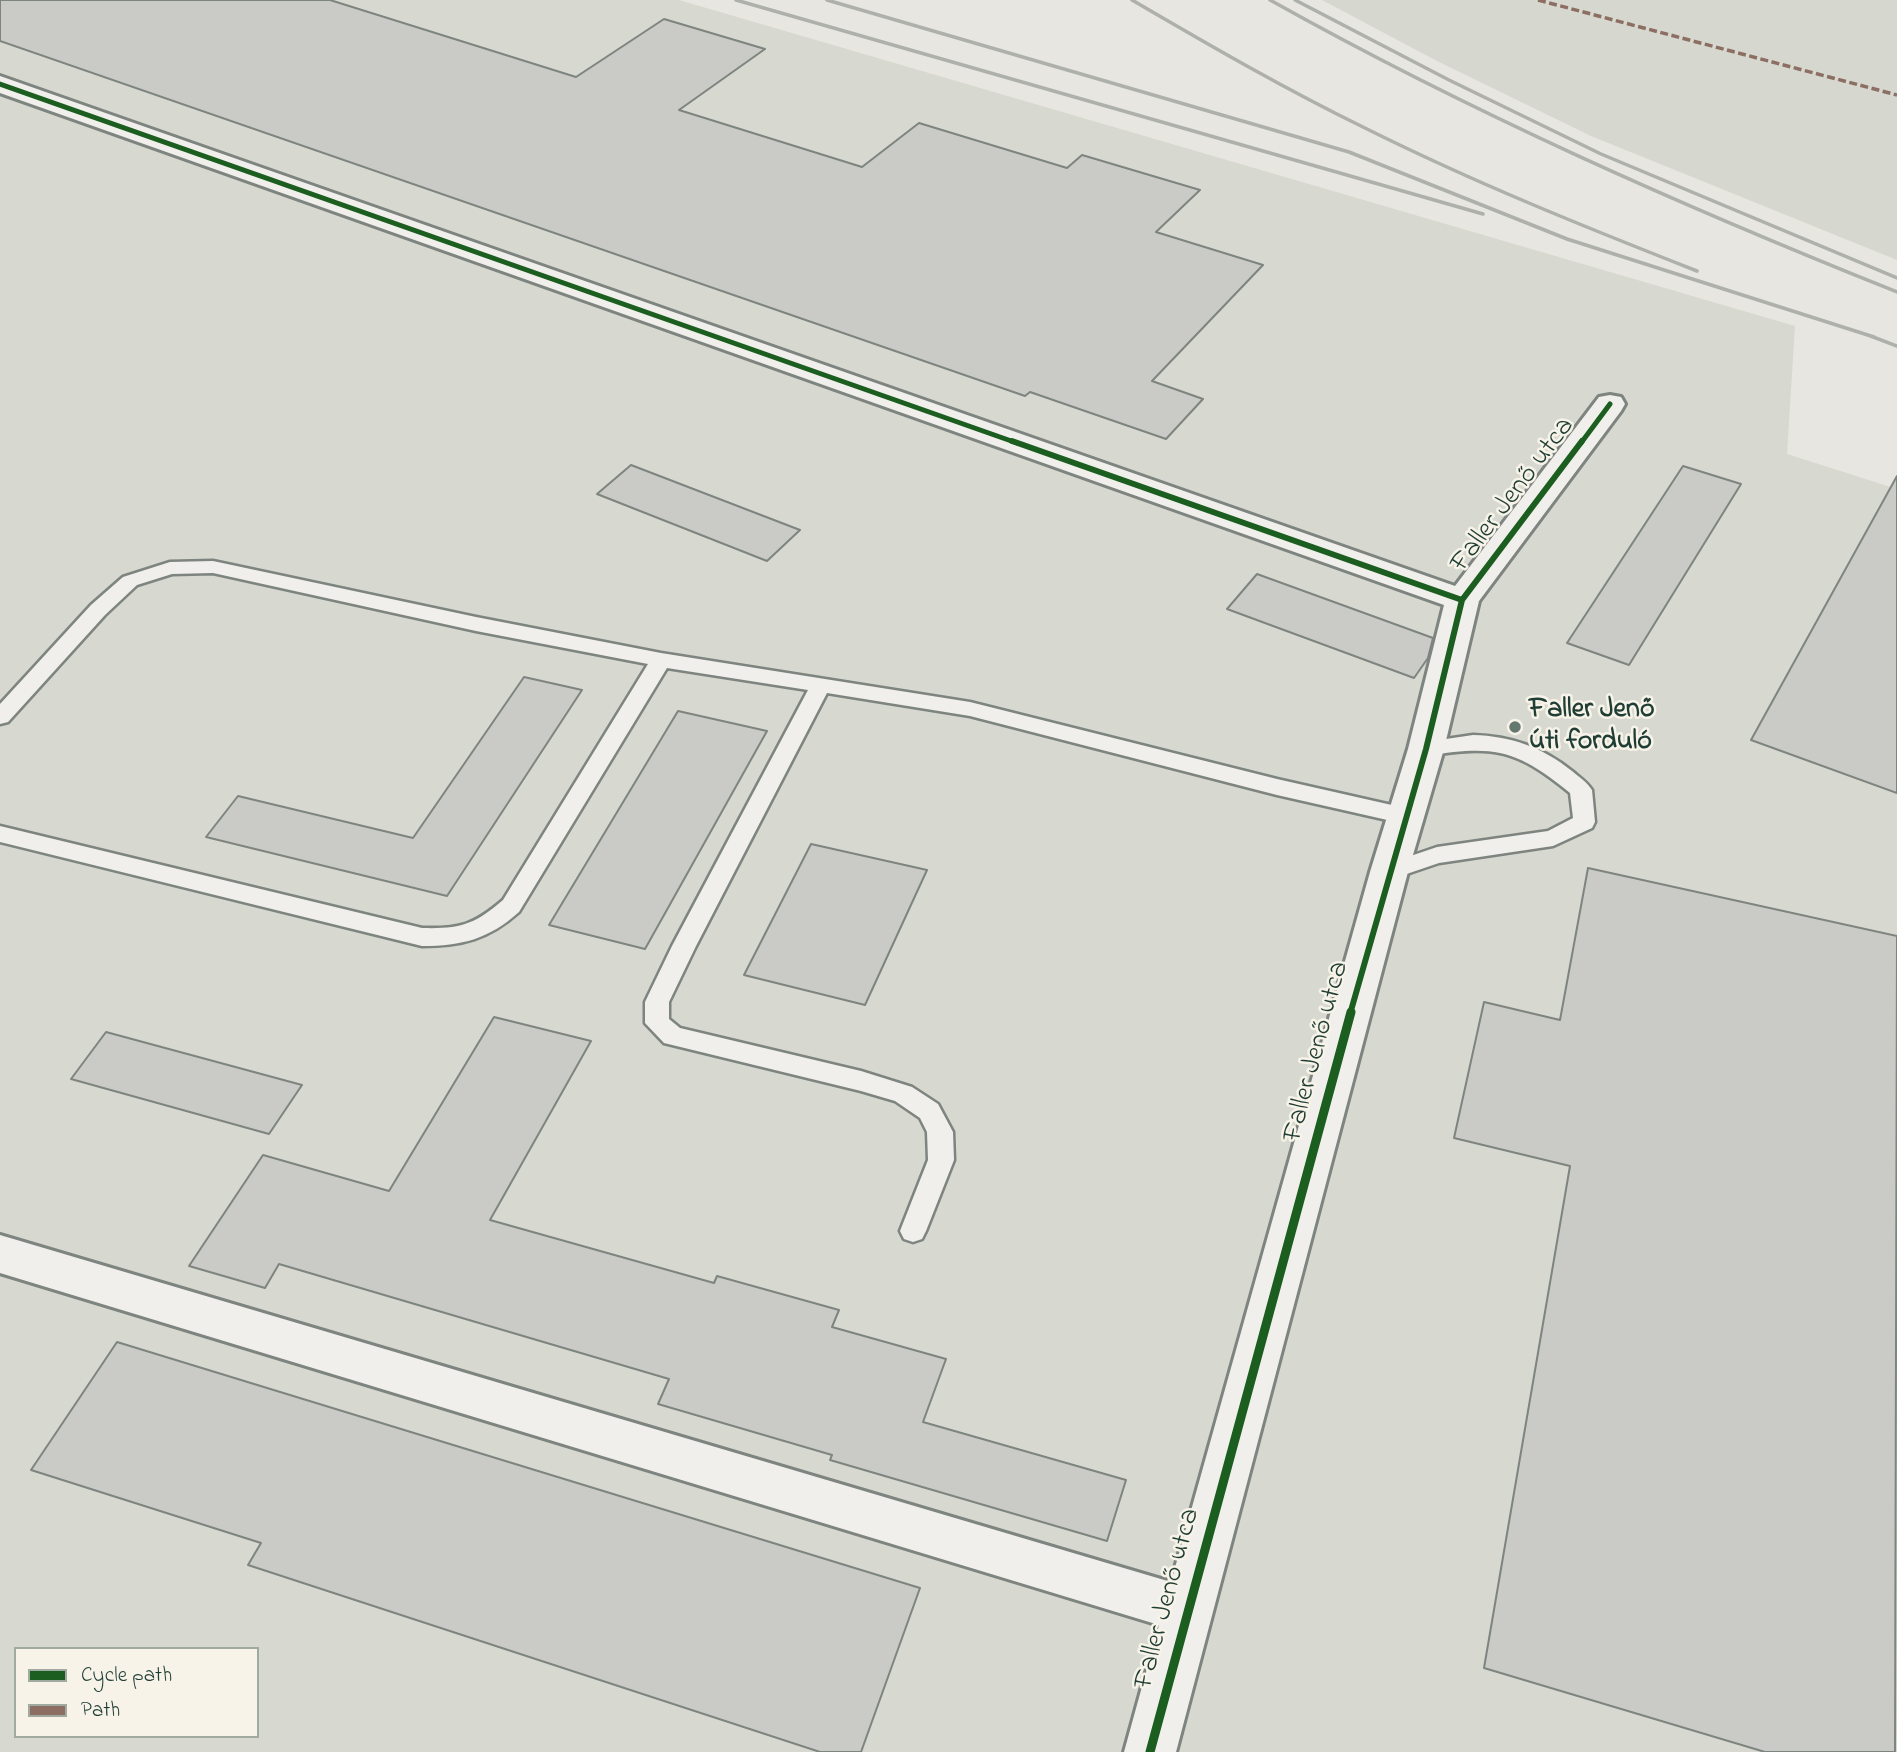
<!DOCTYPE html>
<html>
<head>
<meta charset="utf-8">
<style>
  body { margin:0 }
  #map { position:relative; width:1897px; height:1752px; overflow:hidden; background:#e7e6e0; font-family:"Indie Flower",sans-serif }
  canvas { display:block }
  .legend { position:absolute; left:14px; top:1647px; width:245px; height:91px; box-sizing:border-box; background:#f7f3e8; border:2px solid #a1aaa0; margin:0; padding:9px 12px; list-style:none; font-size:21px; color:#1f3d34 }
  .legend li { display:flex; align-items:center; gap:14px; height:35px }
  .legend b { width:35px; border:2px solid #a1aaa0 }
</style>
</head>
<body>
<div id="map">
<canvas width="1897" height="1752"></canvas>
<ul class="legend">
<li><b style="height:9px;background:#1b5e20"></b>Cycle path</li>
<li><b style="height:9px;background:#8d6e63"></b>Path</li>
</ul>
</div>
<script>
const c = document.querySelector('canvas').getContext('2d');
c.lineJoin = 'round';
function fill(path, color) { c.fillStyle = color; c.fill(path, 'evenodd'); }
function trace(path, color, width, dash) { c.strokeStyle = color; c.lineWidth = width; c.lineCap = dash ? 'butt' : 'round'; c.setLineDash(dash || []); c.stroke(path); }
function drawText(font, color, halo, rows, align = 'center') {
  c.font = font + ' "Indie Flower",sans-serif'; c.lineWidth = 5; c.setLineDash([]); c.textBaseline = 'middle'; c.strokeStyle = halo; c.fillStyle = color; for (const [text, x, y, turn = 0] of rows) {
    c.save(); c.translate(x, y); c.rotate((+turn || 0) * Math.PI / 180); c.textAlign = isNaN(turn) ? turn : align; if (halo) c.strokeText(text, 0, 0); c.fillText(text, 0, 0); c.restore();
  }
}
const built = new Path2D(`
  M 0,0 L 679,0 L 1795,326 L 1787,454 L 1897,489 L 1897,1752 L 0,1752 ZM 16,1649 L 257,1649 L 257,1736 L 16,1736 Z`);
const green = new Path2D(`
  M 1322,0 L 1897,0 L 1897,260 L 1591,136 L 1437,61 Z`);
const building = new Path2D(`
  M 0,0 L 330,0 L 576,77 L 664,19 L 765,49 L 679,110 L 862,167 L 919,123 L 1067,168 L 1082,155 L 1200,190 L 1156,232 L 1263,265 L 1152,381 L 1203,399 L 1166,439 L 1030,392 L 1025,396 L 0,41 Z
  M 631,465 L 800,530 L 767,561 L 597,494 Z
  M 1683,466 L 1741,484 L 1629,665 L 1567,643 Z
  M 1897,476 L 1897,793 L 1751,740 Z
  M 1257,574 L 1433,638 L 1428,658 L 1414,678 L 1227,609 Z
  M 524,677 L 582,690 L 447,896 L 206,837 L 238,796 L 413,838 Z
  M 678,711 L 767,731 L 645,949 L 549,925 Z
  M 811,844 L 927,870 L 865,1005 L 744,975 Z
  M 1588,868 L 1897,936 L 1895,1752 L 1765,1752 L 1484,1668 L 1570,1166 L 1454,1138 L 1484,1002 L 1560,1020 Z
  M 494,1017 L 591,1041 L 490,1220 L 714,1283 L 717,1276 L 839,1310 L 832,1327 L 946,1359 L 923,1422 L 1126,1480 L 1107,1541 L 830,1460 L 832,1455 L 658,1404 L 669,1379 L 279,1264 L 265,1288 L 189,1266 L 263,1155 L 389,1191 Z
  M 106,1032 L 302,1085 L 269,1134 L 71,1079 Z
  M 117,1342 L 920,1588 L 861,1752 L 820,1752 L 248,1565 L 261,1543 L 31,1470 Z`);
const service = new Path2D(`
  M 213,561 L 476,617 L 661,653 L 970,702 L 1277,779 L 1405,808 L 1413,811 L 1416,816 L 1413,821 L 1405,824 L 1277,795 L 970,716 L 827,693 L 696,946 L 669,1002 L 669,1019 L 680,1028 L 861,1071 L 912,1087 L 938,1104 L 953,1132 L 954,1160 L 926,1231 L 922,1239 L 913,1242 L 904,1239 L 900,1231 L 928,1160 L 927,1132 L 920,1118 L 895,1101 L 861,1091 L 664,1043 L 645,1023 L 645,1002 L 672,946 L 808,690 L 667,668 L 519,912 C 489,939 462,946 422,946 L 0,842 L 0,826 L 422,928 C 460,929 474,925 503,900 L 648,664 L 476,631 L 213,573 L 172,574 L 137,585 L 105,615 L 8,722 L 0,724 L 0,704 L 91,605 L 123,577 L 170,562 Z
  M 1473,735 C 1511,736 1542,747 1572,771 C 1579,777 1587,782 1592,790 L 1595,822 L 1592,828 L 1553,846 L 1439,863 L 1389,880 L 1381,878 L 1378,872 L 1381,866 L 1437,847 L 1548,831 L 1573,818 L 1570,793 C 1516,749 1495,745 1426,756 L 1418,754 L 1415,749 L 1418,744 L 1426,742 Z`);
const minor = new Path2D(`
  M 0,76 L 1455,586 L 1599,397 L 1610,395 L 1621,397 L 1625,404 L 1621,411 L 1479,601 L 1444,749 L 1408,872 L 1176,1752 L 1124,1752 L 1159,1625 L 0,1273 L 0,1235 L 1171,1582 L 1370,872 L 1408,749 L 1444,605 L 0,93 Z`);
const rail = new Path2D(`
  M 736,0 L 1483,214
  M 827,0 L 1349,152 L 1567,239 L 1874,337
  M 1132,0 C 1209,45 1285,89 1365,128 C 1473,182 1585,227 1697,271
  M 1270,0 C 1472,113 1682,206 1897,292
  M 1295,0 L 1449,80 L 1601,154 L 1897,278
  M 1868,335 L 1897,346`);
const quiet = new Path2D(`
  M 1538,0 L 1897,95`);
const cyclewayFar2 = new Path2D(`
  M 0,84 L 1017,443
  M 1581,443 L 1610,404`);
const cyclewayFar1 = new Path2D(`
  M 1012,441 L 1462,600
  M 1350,1014 L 1426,749 L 1462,600 L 1582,441`);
const cycleway = new Path2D(`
  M 1150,1752 L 1351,1012`);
const markers = [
  [1515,727,7,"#657870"]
];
const streetNames = [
  ["Faller Jenő utca",1514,496,-53],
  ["Faller Jenő utca",1318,1052,-75],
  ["Faller Jenő utca",1169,1599,-75]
];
const poiNames = [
  ["Faller Jenő",1529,711],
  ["úti forduló",1529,743]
];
fill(built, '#d7d9d0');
fill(green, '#d6d8cf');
fill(building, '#cacbc6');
trace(building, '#7e847f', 2);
trace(service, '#7e847f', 5);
trace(minor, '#7e847f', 6);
fill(service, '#f0efeb');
fill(minor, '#f0efeb');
trace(rail, '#aeb0ac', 3.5);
trace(quiet, '#8d6e63', 3.5, [8, 3.5]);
trace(cyclewayFar2, '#1b5e20', 5);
trace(cyclewayFar1, '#1b5e20', 6);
trace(cycleway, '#1b5e20', 9);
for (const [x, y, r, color] of markers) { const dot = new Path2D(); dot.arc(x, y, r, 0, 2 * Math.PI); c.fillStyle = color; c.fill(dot); trace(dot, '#f7f3e8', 2.5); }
drawText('28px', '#1f3d34', '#f7f3e8', streetNames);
drawText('bold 28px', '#1f3d34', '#f7f3e8', poiNames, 'left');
</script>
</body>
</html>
